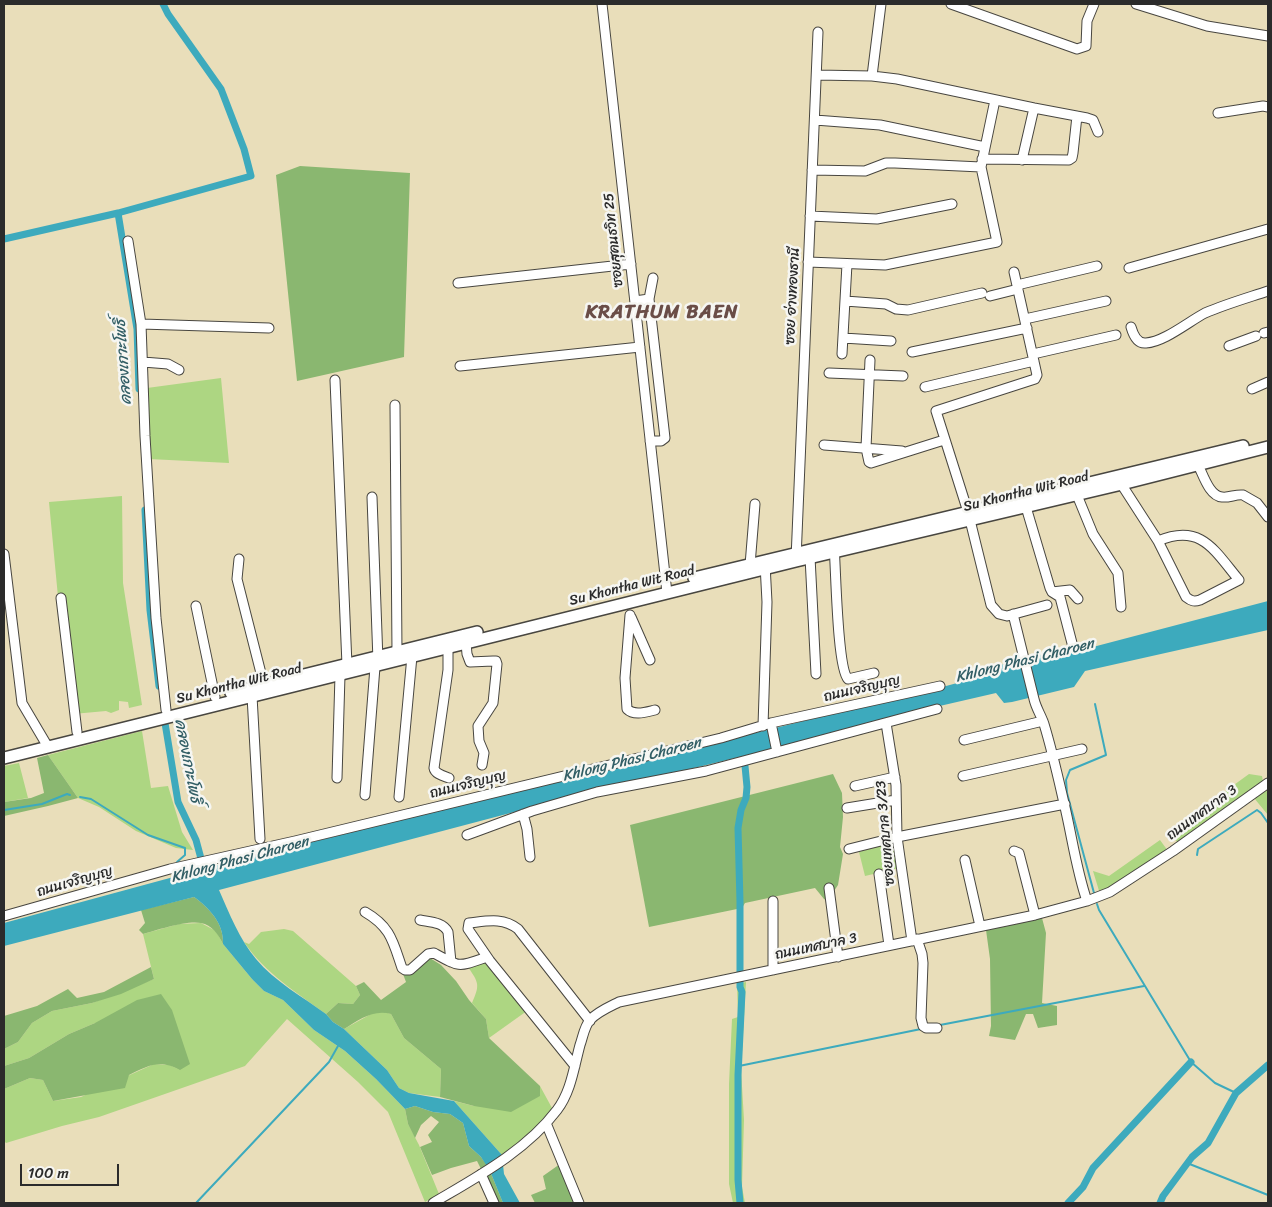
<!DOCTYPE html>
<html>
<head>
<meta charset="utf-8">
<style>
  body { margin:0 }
  #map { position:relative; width:1272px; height:1207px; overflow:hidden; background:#e9deba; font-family:Sriracha,sans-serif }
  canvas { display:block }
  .frame { position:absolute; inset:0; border:5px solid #2b2b2b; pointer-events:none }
  .scale { position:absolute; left:20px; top:1164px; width:99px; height:22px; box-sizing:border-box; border:2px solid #2b2b2b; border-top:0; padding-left:6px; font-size:15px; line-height:18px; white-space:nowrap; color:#2b2b2b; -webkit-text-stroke:4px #f6f6f2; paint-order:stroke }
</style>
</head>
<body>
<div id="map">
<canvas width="1272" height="1207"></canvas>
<div class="frame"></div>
<div class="scale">100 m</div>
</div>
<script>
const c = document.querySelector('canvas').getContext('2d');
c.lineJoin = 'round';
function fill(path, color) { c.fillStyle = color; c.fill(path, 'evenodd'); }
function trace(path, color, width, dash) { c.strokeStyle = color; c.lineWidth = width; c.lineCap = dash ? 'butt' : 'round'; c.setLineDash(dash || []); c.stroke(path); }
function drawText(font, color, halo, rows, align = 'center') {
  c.font = font + ' Sriracha,"Playpen Sans Thai",sans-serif'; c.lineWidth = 5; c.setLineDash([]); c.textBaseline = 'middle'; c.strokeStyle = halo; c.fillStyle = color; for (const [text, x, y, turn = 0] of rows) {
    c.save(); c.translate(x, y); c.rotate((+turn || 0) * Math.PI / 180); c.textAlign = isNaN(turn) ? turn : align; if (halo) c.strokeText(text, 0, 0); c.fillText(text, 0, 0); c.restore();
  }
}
const green = new Path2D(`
  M 221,378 L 229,463 L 149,459 L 147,388 Z
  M 122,496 L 123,583 L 142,705 L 129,708 L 128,702 L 119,701 L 119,710 L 111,713 L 106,711 L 73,714 L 67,692 L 49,502 Z
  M 142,731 L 151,788 L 168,786 L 182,832 L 193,850 L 176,848 L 136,831 L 99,807 L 78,798 L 48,755 Z
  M 19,763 L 28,798 L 4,802 L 4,766 Z
  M 1249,774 L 1262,776 L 1263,781 L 1178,843 L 1174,838 L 1192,828 L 1187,819 Z
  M 1268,789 L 1268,815 L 1254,798 Z
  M 1160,840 L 1168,851 L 1100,894 L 1093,871 L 1109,876 Z
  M 894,842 L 899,868 L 865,876 L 859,852 Z
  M 201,923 L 216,931 L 223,944 L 252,979 L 264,991 L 283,1000 L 314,1030 L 345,1051 L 376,1079 L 405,1109 L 408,1124 L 419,1145 L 439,1194 L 425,1202 L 388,1112 L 358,1082 L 287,1019 L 245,1066 L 99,1117 L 62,1126 L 6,1143 L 4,1141 L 4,1089 L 30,1078 L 43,1080 L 53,1101 L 81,1097 L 154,1064 L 170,1065 L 180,1070 L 95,1023 L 69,1034 L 29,1058 L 4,1066 L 4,1049 L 18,1042 L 32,1023 L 52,1011 L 92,1003 L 154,979 L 143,934 L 179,924 Z
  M 284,929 L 293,931 L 356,986 L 360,995 L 353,1004 L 338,1003 L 326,1014 C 296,992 266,974 244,942 L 249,944 L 261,932 Z
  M 489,955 L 531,1008 L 489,1038 L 486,1019 L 472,1003 C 480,985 479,983 468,967 Z
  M 746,982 L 741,1069 L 744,1120 L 742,1187 L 745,1203 L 733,1203 L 729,1184 L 729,1084 L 732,1019 L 738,1017 L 737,984 Z
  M 381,1011 L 391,1014 L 404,1038 L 441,1069 L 440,1097 L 409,1093 L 399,1088 L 387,1070 L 344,1029 L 371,1014 Z
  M 540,1086 L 552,1108 C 543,1129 520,1142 502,1155 L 454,1101 L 474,1106 L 539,1096 Z`);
const forest = new Path2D(`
  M 300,166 L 410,173 L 404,357 L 297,381 L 276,175 Z
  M 48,755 L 78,798 L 48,806 L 4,816 L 4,802 L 31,798 L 44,793 L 37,758 Z
  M 833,774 L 842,793 L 843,817 L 840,847 L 843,854 L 838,885 L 834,891 L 835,904 L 824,899 L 815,888 L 745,903 L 742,908 L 649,927 L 630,825 Z
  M 194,897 C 209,908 224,923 223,944 C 218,934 212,925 201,923 C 187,920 157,930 143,934 L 139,930 L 145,923 L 141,910 Z
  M 1042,918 L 1046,933 L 1042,1003 L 1057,1006 L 1057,1025 L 1038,1028 L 1033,1014 L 1026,1014 L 1015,1040 L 989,1036 L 991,1026 L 990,959 L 986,930 Z
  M 430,958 L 441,965 L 456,981 L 469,1000 L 486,1019 L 489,1038 L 540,1086 L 540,1096 L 511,1112 L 474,1106 L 440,1097 L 441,1069 L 404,1038 L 391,1014 C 373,1009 359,1020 344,1029 L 333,1022 L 326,1014 L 338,1003 L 353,1004 L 360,995 L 356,986 L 364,982 L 381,1000 L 406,982 L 403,974 Z
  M 151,967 L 154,979 L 121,994 L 92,1003 L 52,1011 L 32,1023 L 18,1042 L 4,1049 L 4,1016 L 37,1006 L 68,989 L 77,998 L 104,992 Z
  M 161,994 L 172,1010 L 190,1064 L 180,1070 C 159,1059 148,1066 129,1075 L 125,1088 L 53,1101 L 43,1080 L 30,1078 L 4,1089 L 4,1066 L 29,1058 L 69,1034 L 95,1023 L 137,1000 Z
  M 415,1106 L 433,1112 L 450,1114 L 463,1123 L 469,1146 L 481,1157 L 487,1165 L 481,1169 L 477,1161 L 451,1168 L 432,1175 L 420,1147 L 432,1142 L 428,1135 L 439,1122 L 431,1116 L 421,1125 L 415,1138 L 408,1124 L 405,1109 Z
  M 560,1164 L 576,1203 L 535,1203 L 531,1195 L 546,1189 L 543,1176 Z
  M 490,1171 L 503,1203 L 495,1203 L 486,1177 Z`);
const water = new Path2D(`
  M 1268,601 L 1268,630 L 1085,671 L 1074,687 L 1012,702 L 1004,703 L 996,693 L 866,723 L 855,729 L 537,806 L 219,890 C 229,913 240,940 256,959 C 274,981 303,997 326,1014 L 333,1022 L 344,1029 L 387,1070 L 399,1088 L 409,1093 L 454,1101 L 502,1155 L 504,1174 L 520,1203 L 503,1203 L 490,1171 L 481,1157 L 469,1146 L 463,1123 L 450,1114 L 433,1112 L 415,1106 L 405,1109 L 376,1079 L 345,1051 L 314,1030 L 283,1000 L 264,991 L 252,979 L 223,944 C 224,923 209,908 194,897 L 4,946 L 4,923 L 214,866 L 946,686 L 987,675 L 985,669 L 1056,651 L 1070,653 Z`);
const stream = new Path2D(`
  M 80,797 L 91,799 L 148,835 L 185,848 L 185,855 L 177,862
  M 4,810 L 42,804 L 67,794 L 70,795
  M 1197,855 L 1198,849 L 1257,810 L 1261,813 L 1268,823
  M 1094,893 L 1067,793 L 1066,780 L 1070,770 L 1106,755 L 1095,704
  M 1097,904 L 1099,910 L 1191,1062 L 1215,1083 L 1236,1093
  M 940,1025 L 1144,986
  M 739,1066 L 921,1029
  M 1187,1163 L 1268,1195
  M 196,1203 L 329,1062 L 338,1046`);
const canal = new Path2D(`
  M 118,213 L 137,329 L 139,389
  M 4,239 L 118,213 L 251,176 L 244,149 L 221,89 L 168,14 L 163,4
  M 145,510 L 150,610 L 159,686
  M 164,717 L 178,802 L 196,840 L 206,877
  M 740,1203 L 738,1180 L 738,1075 L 742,992 L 740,987 L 740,902 L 738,828 L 741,810 L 746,798 L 747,787 L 745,766
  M 1068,1203 L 1083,1187 L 1093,1168 L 1191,1062
  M 1160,1203 L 1163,1196 L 1192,1157 L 1208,1143 L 1236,1093 L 1268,1065`);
const minor = new Path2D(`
  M 602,4 L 667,593
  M 951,4 L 1077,49 L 1086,46 L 1087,21 L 1094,4
  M 1136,4 L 1207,26 L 1268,36
  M 817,75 L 872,76 L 897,79 L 1034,108 L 1087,118 L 1093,120 L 1098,132
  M 872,76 L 881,4
  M 1218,113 L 1263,106 L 1268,107
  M 815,120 L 880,125 L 985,147
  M 982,159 L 1069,160 L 1072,158 L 1073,153 L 1077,116
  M 1022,160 L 1034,108
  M 812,170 L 865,171 L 886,163 L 895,163 L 981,167
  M 810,216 L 877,219 L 952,204
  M 128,241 L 141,324 L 145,436 L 156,618 L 166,710
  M 808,262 L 885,265 L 997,242 L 981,167 L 995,100
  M 1129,268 L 1268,229
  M 1014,272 L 1037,375 L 1035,379 L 936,411 L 968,512 L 991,605 L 999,614 L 1007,616 L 1047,605
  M 458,283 L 631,264
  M 1017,285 L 1097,266
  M 990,296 L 1018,289
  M 649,299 L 665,438 L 661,441 L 650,441
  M 635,301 L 649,299 L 653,278
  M 845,301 L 886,304 L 896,309 L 908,310 L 982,293
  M 1025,319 L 1106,301
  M 141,324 L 269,328
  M 1131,327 C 1133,334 1137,344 1146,343 C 1164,342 1188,322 1205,313 C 1226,304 1247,298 1268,291
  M 1264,333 L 1268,332
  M 843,338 L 891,341
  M 1229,346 L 1256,336
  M 912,352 L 1027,328
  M 842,354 L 847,264
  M 1033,354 L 1116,335
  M 870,360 L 866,448 L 869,462 L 871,463 L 944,440
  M 143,362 L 168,364 L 179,370
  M 460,366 L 640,347
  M 829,373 L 903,376
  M 335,380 L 347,665
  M 925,387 L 1034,361
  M 1252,389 L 1268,382
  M 395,405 L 397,652
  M 824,445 L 902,451
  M 1198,465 C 1203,474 1209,496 1222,497 C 1229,498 1236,494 1243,495 L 1257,503 L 1268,517
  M 1118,479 L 1158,541 L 1186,597 C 1191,601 1194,602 1200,600 L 1239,580 C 1214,550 1201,523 1158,541
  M 1077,495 L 1093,534 L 1118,573 L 1121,607
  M 372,497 L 378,661
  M 1026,507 L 1050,588 L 1052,592 L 1060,597 L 1073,647
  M 834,546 C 836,568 837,668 848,679 L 874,673
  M 4,554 L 22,703 L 48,747
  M 810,557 L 816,674
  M 239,559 L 237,579 L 264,685
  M 796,559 L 818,32
  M 750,565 L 755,504
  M 1052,592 L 1070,590 L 1078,599
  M 61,598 L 77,732
  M 196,606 L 215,697
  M 1013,614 L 1034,699 C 1036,708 1041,715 1044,724 C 1052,750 1058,777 1064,803 C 1072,836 1076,869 1087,901
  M 630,615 L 625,678 L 627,709 C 634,716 646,712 655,710
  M 631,617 L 650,660
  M 466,643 L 467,654 L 470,662 L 493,661 L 496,661 L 497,664 L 493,703 L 478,726 L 479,741 L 484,753 L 482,765
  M 448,647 L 448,670 L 434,768 C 435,774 444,776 449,778
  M 252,696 L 260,839
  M 771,723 L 777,752
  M 886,723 L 896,785 L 897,837 L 912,941
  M 763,726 L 767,602 L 765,564
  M 964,740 L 1043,721
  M 963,776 L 1082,749
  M 337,778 L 340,675
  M 855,786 L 895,777
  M 365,795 L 375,667
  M 399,797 L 412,656
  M 847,808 L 896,800
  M 523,814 L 527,829 L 530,857
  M 467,835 L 532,811 L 597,792 L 706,771 L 937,709
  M 849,849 L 897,837 L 1065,804
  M 1014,851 L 1019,853 L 1035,915
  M 965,860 L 980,926
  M 879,874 L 889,945
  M 829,888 L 838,957
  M 773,901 L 773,970
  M 365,912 C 391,927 393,942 402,968 L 405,970 L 410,970 L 428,954 L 434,953 C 461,968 458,967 487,957
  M 4,916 L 170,869 L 295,841 L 721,738 L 771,723 L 940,686
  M 420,920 C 430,922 443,922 448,932 L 451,962
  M 917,939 L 922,954 L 923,963 L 921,1018 L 923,1026 L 926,1028 L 937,1028
  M 575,1066 L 490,961 L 468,929 L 469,923 C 487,921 503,917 518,929 L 590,1021
  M 546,1123 L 579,1203
  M 481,1174 L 494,1203
  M 433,1203 C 477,1177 526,1151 557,1110 C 571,1092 574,1067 580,1045 C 583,1037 584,1027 590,1020 C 597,1012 609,1007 619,1002 L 1035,915 L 1087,901 L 1110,892 L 1173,851 L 1268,783`);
const major = new Path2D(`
  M 694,578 L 1243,446
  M 231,693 L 477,632
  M 4,758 L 796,561 L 1122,484 L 1268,447`);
const streetNames = [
  ["ซอยสุคนธวิท 25",614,240,-96],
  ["ซอย อ่างทองธานี",793,296,-87],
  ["Su Khontha Wit Road",1026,492,-14],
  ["Su Khontha Wit Road",632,586,-14],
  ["Su Khontha Wit Road",239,684,-14],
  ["ถนนเจริญบุญ",862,689,-13],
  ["ถนนเจริญบุญ",468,785,-14],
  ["ถนนเทศบาล 3",1202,813,-36],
  ["ซอยเทศบาล 3/23",886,833,-95],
  ["ถนนเจริญบุญ",75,882,-16],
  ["ถนนเทศบาล 3",816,947,-12]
];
const waterNames = [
  ["คลองเกาะโพธิ์",124,362,-94],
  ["Khlong Phasi Charoen",1025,661,-14],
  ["Khlong Phasi Charoen",632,760,-14],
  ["คลองเกาะโพธิ์",187,761,79],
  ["Khlong Phasi Charoen",240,860,-15]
];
const districtNames = [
  ["KRATHUM BAEN",662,313]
];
fill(green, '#add682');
fill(forest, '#8ab770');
fill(water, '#3daabd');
trace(stream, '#3daabd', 2);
trace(canal, '#3daabd', 7);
trace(minor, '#484640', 11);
trace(major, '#484640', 14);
trace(minor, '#fff', 9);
trace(major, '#fff', 11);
drawText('14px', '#2b2b2b', '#f6f6f2', streetNames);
drawText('italic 15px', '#325e65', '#f6f6f2', waterNames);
c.letterSpacing = '1px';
drawText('bold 19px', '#6a4d47', '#f6f6f2', districtNames);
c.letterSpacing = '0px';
</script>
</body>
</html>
